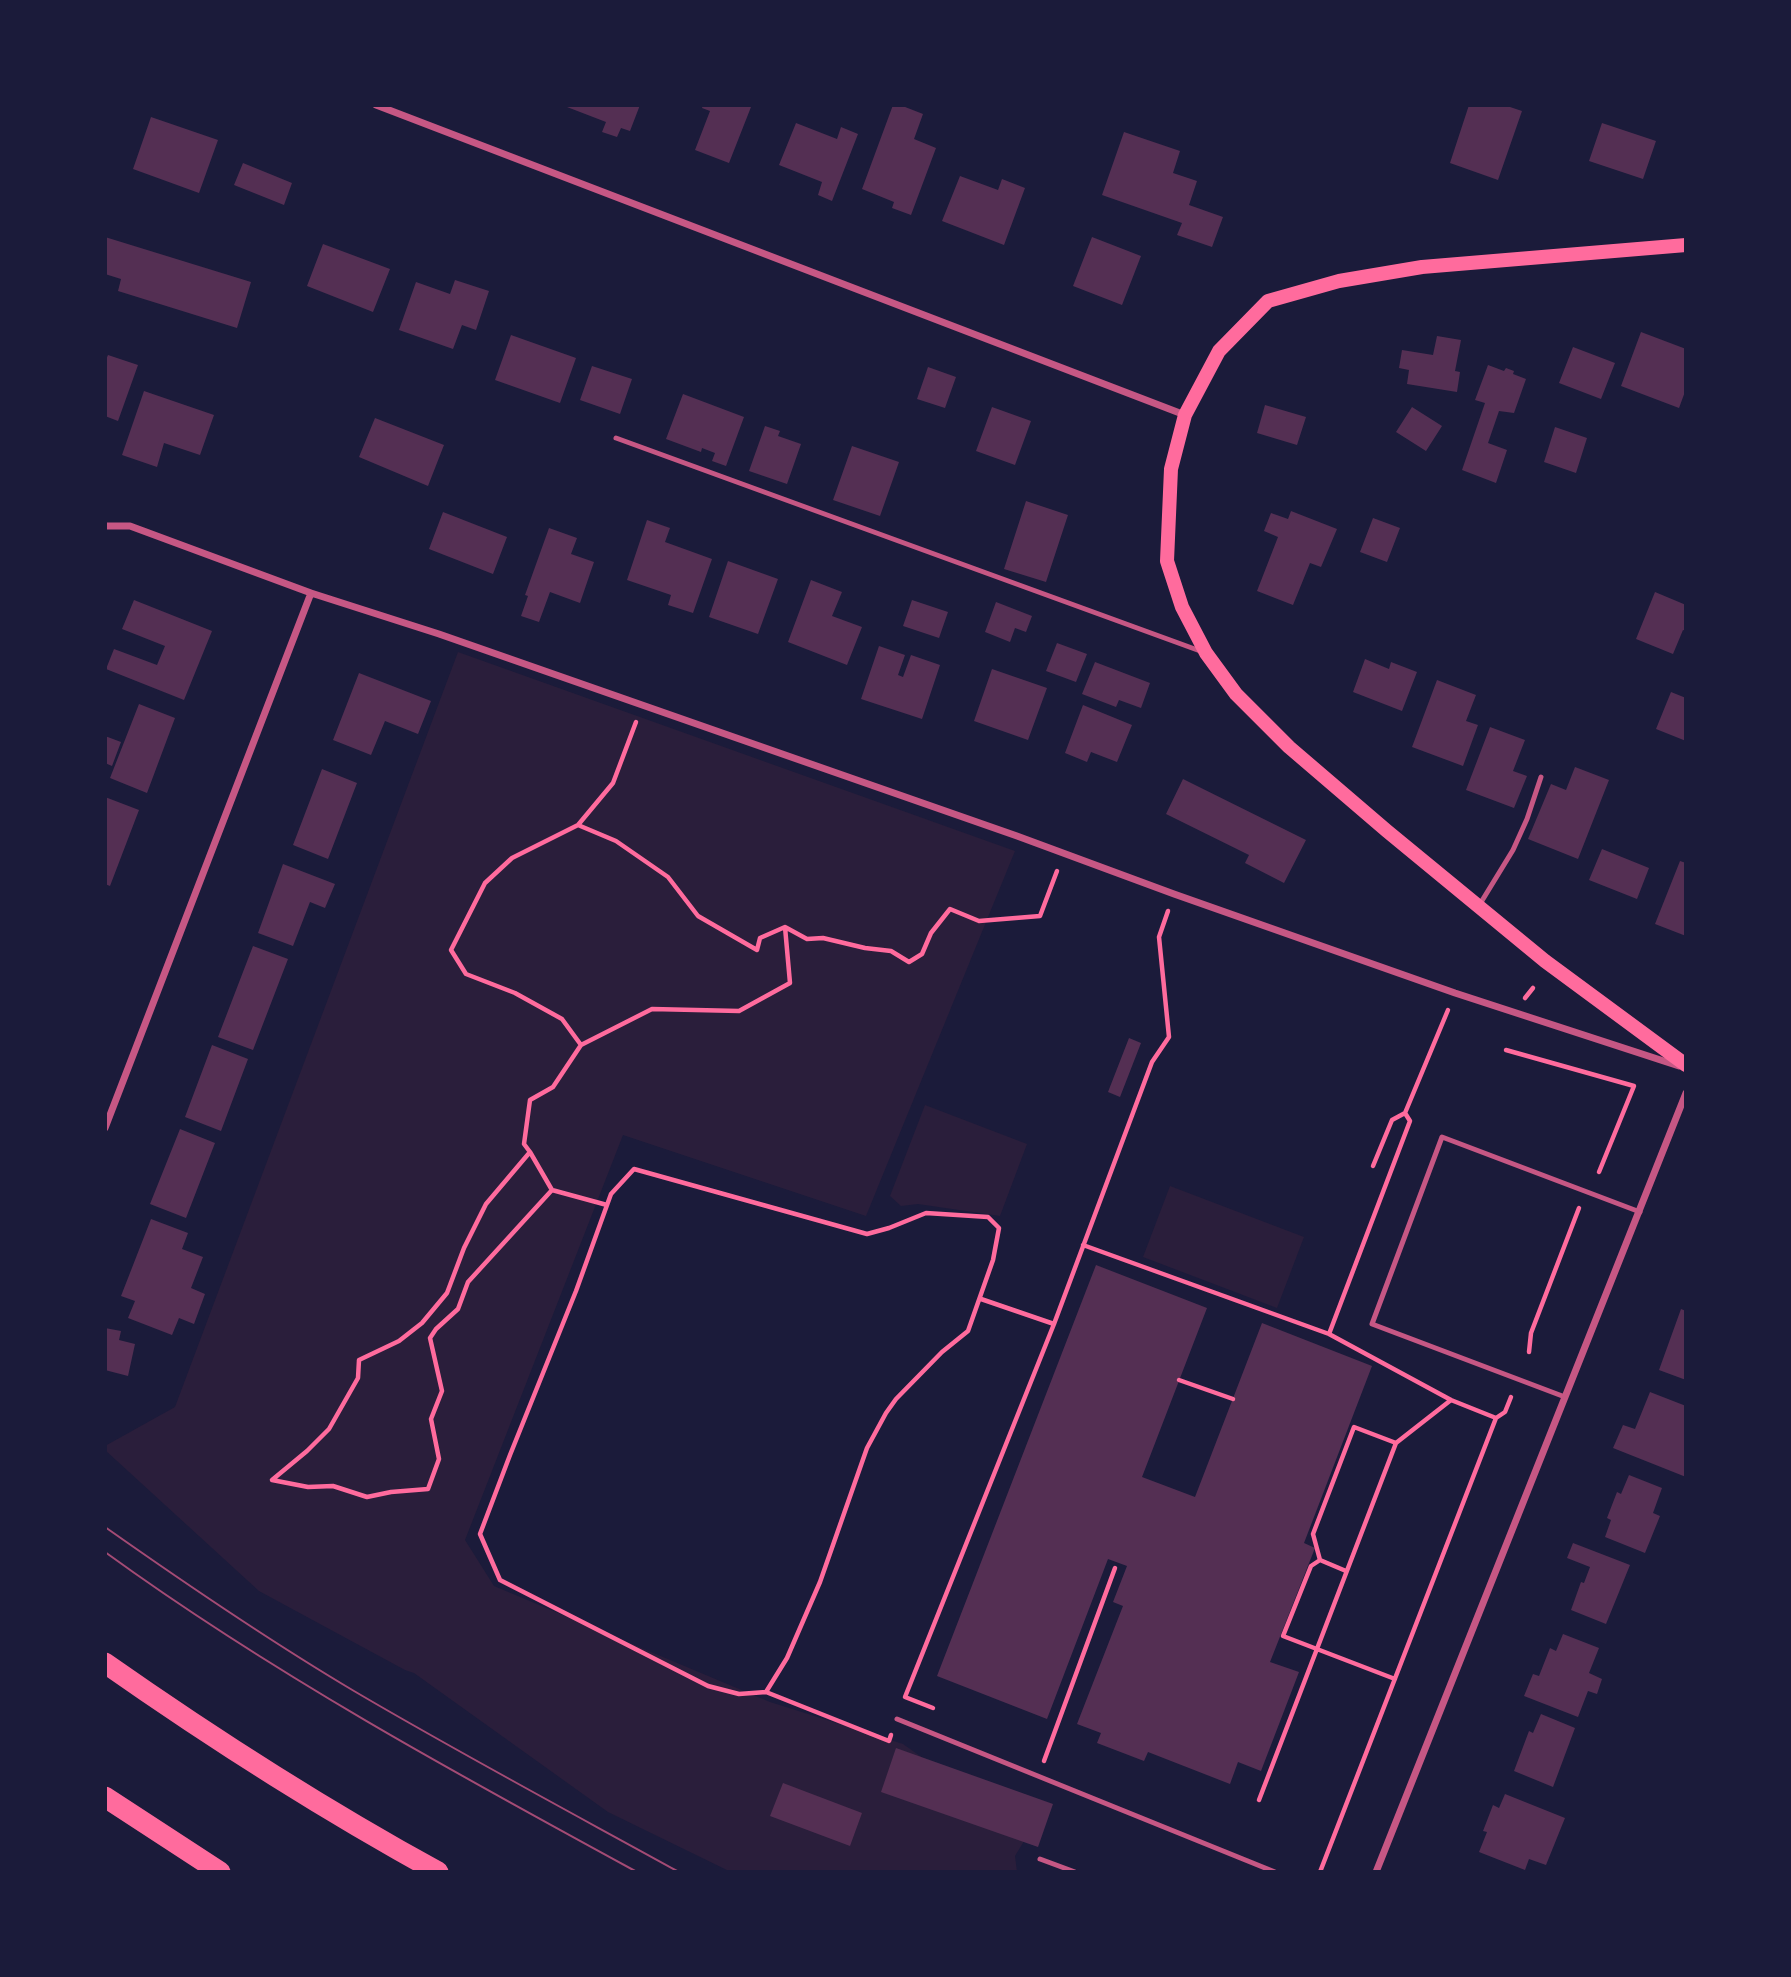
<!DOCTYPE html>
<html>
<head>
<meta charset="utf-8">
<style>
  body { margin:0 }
  #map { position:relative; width:1791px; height:1977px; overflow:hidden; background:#1b1b3a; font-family:Barlow,sans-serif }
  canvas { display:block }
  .frame { position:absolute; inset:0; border:107px solid #1b1b3a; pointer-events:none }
</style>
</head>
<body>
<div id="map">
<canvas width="1791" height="1977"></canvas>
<div class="frame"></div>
</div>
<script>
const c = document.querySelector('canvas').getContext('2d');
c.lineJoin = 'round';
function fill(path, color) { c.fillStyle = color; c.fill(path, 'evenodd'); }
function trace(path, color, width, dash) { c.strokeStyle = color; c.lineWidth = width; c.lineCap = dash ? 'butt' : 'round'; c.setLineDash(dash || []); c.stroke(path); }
const green = new Path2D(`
  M 458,652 L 1015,851 L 866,1216 L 623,1135 L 465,1540 L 494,1586 L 770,1702 L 903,1744 L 1029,1833 L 1015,1856 L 1017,1872 L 731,1872 L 608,1812 L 414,1673 L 405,1670 L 259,1591 L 105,1450 L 105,1446 L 175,1407 Z
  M 925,1105 L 1027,1144 L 1000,1216 L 918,1204 L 901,1206 L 890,1196 Z
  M 1170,1186 L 1304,1237 L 1277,1308 L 1143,1257 Z`);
const building = new Path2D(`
  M 568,105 L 640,105 L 630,131 L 621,128 L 617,137 L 602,132 L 606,122 L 567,107 Z
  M 703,105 L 746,105 L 751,107 L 729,163 L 695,150 L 710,111 L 702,108 Z
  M 893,105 L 900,105 L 923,114 L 914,139 L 936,148 L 911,215 L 892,208 L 894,202 L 862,189 Z
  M 1469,105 L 1504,105 L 1522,111 L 1498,180 L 1450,163 Z
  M 151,117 L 218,140 L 199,193 L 133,169 Z
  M 796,123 L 837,139 L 841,127 L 858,134 L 832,201 L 818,195 L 822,182 L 779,165 Z
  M 1602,123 L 1656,141 L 1643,179 L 1589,161 Z
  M 1124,132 L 1180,151 L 1173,173 L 1197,181 L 1189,205 L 1223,217 L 1212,247 L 1177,235 L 1182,223 L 1102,195 Z
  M 243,163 L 292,183 L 284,205 L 234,185 Z
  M 960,176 L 998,190 L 1002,179 L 1025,188 L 1004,245 L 942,221 Z
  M 105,237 L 251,282 L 237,328 L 118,291 L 121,279 L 105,274 Z
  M 1092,237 L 1141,256 L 1122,305 L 1073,286 Z
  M 323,244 L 390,269 L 373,312 L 307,286 Z
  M 455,280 L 489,291 L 476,330 L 462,325 L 453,349 L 399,330 L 416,282 L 450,294 Z
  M 1641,332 L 1686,349 L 1686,389 L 1679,408 L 1621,386 Z
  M 511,335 L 576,358 L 560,403 L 495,380 Z
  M 1437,336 L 1461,340 L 1455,371 L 1460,372 L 1457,392 L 1407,384 L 1409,370 L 1399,368 L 1402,350 L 1433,355 Z
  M 1573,347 L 1615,363 L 1601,399 L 1559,383 Z
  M 108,355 L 138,365 L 118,421 L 105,416 L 105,362 Z
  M 1488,365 L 1504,371 L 1506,368 L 1514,371 L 1513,374 L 1526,379 L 1514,413 L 1499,411 L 1488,443 L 1507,450 L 1496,483 L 1462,470 L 1485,403 L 1475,400 Z
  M 592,366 L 632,379 L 620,414 L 580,400 Z
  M 928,367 L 956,377 L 945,408 L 917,399 Z
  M 144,391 L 214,415 L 200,455 L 164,443 L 157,467 L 122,455 Z
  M 683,394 L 744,417 L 726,466 L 712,461 L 715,453 L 702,448 L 701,452 L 666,439 Z
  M 1265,405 L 1306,417 L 1297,445 L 1257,433 Z
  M 992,407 L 1031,421 L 1015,465 L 976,451 Z
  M 1412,407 L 1442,426 L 1426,451 L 1396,432 Z
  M 375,418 L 444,445 L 428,486 L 359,457 Z
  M 765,426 L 780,431 L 778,436 L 801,444 L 787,484 L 749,471 Z
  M 1555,427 L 1587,438 L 1576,473 L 1544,462 Z
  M 852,446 L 899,462 L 880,516 L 833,500 Z
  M 1026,501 L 1068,515 L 1046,582 L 1004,569 Z
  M 1291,511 L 1337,529 L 1321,567 L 1310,563 L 1293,605 L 1257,591 L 1278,537 L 1264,531 L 1271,513 L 1288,519 Z
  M 443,512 L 507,537 L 493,574 L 429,549 Z
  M 1373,518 L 1400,528 L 1387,562 L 1360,552 Z
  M 647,520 L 670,528 L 665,542 L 712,559 L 693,613 L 668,605 L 671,595 L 627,580 Z
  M 549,528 L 577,538 L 571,554 L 594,562 L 580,603 L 550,592 L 539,622 L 521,616 L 528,596 L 525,595 Z
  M 728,561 L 778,579 L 758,634 L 709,617 Z
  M 811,580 L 842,592 L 832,616 L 862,627 L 847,665 L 788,642 Z
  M 1655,592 L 1686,605 L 1686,631 L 1683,630 L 1673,654 L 1636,639 Z
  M 134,600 L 212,631 L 184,700 L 106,669 L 114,649 L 157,665 L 165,646 L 122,629 Z
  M 912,600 L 948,612 L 939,638 L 903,626 Z
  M 996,602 L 1032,616 L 1026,632 L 1015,628 L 1010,642 L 985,632 Z
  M 1057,643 L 1087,654 L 1076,682 L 1046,671 Z
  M 879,646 L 905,655 L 898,675 L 903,677 L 911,655 L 940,665 L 922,719 L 861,699 Z
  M 1365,659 L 1389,669 L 1391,662 L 1417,672 L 1402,711 L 1353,692 Z
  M 1095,662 L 1150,683 L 1141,708 L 1119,700 L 1116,707 L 1082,694 Z
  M 992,669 L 1047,688 L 1028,740 L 974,721 Z
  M 359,673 L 431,701 L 418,734 L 385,721 L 371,755 L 333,740 Z
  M 1437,680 L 1476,695 L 1466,721 L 1478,725 L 1463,766 L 1412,747 Z
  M 1671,692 L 1686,698 L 1686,741 L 1656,729 Z
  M 139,704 L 175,718 L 147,793 L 110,778 Z
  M 1083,705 L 1132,725 L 1117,762 L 1091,752 L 1087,762 L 1065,753 Z
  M 1490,727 L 1525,740 L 1513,771 L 1527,776 L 1514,808 L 1466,790 Z
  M 105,736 L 121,742 L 112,766 L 105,763 Z
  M 1575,767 L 1609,780 L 1578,859 L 1528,839 L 1551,784 L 1566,790 Z
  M 322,769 L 357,783 L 328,859 L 293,845 Z
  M 1183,779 L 1306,840 L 1284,883 L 1245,863 L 1249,855 L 1166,814 Z
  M 105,797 L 139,810 L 110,886 L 105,884 Z
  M 1602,849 L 1649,868 L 1637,899 L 1589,880 Z
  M 1680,861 L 1686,863 L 1686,936 L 1655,924 Z
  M 283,864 L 335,884 L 325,908 L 310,902 L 293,946 L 258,933 Z
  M 253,946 L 288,959 L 253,1050 L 218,1037 Z
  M 1129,1038 L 1141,1043 L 1120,1097 L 1108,1092 Z
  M 212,1045 L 248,1059 L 221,1131 L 185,1117 Z
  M 180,1129 L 215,1143 L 186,1218 L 150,1204 Z
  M 151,1219 L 188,1233 L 182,1249 L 203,1257 L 191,1288 L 205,1294 L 194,1324 L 179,1318 L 172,1335 L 128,1318 L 135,1301 L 121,1296 Z
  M 1096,1265 L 1207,1308 L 1142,1477 L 1195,1497 L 1262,1323 L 1372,1366 L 1304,1543 L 1315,1548 L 1270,1662 L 1299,1672 L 1261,1771 L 1238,1762 L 1230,1784 L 1148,1752 L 1144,1761 L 1097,1743 L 1101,1733 L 1077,1724 L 1123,1606 L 1113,1602 L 1127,1566 L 1108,1559 L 1047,1719 L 937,1676 Z
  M 1681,1309 L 1686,1311 L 1686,1380 L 1659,1370 Z
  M 105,1328 L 121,1331 L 119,1340 L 135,1344 L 128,1376 L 105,1370 Z
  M 1650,1392 L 1686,1406 L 1686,1477 L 1613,1448 L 1623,1425 L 1635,1429 Z
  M 1629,1475 L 1662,1488 L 1653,1513 L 1660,1516 L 1645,1553 L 1605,1537 L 1611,1520 L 1607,1518 L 1617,1492 L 1621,1494 Z
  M 1573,1543 L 1630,1565 L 1606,1624 L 1571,1610 L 1581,1582 L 1584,1583 L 1590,1567 L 1567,1558 Z
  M 1563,1634 L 1599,1648 L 1589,1673 L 1602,1679 L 1597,1694 L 1588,1691 L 1578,1717 L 1524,1696 L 1533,1674 L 1539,1676 L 1550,1648 L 1556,1651 Z
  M 1541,1714 L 1575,1728 L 1553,1787 L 1514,1771 L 1529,1731 L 1533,1733 Z
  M 896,1748 L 1053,1804 L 1038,1847 L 881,1792 Z
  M 783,1783 L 862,1813 L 850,1846 L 770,1816 Z
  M 1505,1794 L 1565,1818 L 1546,1865 L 1529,1859 L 1525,1870 L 1479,1852 L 1487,1832 L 1483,1831 L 1493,1805 L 1499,1808 Z`);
const path = new Path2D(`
  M 636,722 L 613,783 L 578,825 L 512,858 L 485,883 L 451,950 L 466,974 L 515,993 L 562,1019 L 581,1045 L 652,1009 L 739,1011 L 790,983 L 785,927
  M 578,825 L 616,841 L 668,877 L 698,916 L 757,950 L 760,938 L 785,927 L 807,939 L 823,938 L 865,948 L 891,951 L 909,962 L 922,954 L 931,933 L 950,909 L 979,921 L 1040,916 L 1057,871
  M 1525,998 L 1533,988
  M 581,1045 L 553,1087 L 530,1100 L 524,1144 L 530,1152 L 486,1204 L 464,1248 L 447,1293 L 422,1323 L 399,1341 L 359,1360 L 358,1378 L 329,1429 L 307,1451 L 272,1480 L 308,1487 L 333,1486 L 367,1497 L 391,1492 L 428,1489 L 439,1459 L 431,1419 L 442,1391 L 430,1338 L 436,1329 L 458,1309 L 468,1282 L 552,1190 L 607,1205
  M 1506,1050 L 1634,1086 L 1599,1172
  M 530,1152 L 552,1190
  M 1373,1166 L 1392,1120 L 1405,1113
  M 634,1169 L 867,1234 L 889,1228 L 926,1213 L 988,1217 L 999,1228 L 993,1260 L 968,1331 L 942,1352 L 896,1399 L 886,1413 L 867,1448 L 820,1582 L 787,1658 L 766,1692 L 739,1694 L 708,1686 L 500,1580 L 480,1534 L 510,1455 L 576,1291 L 611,1194 Z
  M 1083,1245 L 1329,1334 L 1451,1400 L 1496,1418 L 1320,1872
  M 981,1299 L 1054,1324
  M 1329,1334 L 1410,1121 L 1405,1113 L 1448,1010
  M 1529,1352 L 1531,1333 L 1579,1208
  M 1179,1380 L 1233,1399
  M 1496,1418 L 1505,1412 L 1511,1397
  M 1320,1560 L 1311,1566 L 1283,1636 L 1395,1679
  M 1346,1571 L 1320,1560 L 1313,1534 L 1354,1427 L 1396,1443
  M 766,1692 L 889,1741 L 891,1735
  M 933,1708 L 905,1697 L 1054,1324 L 1152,1062 L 1169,1037 L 1159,937 L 1168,911
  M 1044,1761 L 1115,1568
  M 1259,1800 L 1396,1443 L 1451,1400`);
const service = new Path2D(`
  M 616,438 L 1203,652
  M 1480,904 L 1513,850 L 1527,819 L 1541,777
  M 1565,1397 L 1372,1324 L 1442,1137 L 1640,1212
  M 897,1719 L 1275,1872
  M 1040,1859 L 1075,1872`);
const minor = new Path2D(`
  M 376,105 L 1185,415
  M 105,526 L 130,526 L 311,593 L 439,634 L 1017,836 L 1174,894 L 1455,993 L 1679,1066
  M 105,1128 L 311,593
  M 1376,1872 L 1686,1093`);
const secondary = new Path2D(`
  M 1686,245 L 1422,267 L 1339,281 L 1268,301 L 1219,351 L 1185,415 L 1171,469 L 1167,561 L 1182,607 L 1206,653 L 1236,694 L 1289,747 L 1387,831 L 1545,961 L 1686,1065`);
const motorway = new Path2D(`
  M 105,1663 C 212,1738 323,1809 438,1872
  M 105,1797 L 220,1872`);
const tram = new Path2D(`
  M 105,1527 C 186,1584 268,1640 354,1691 C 461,1754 570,1812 679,1872
  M 105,1552 C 273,1674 455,1773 637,1872`);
fill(green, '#2a1e3b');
fill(building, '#542f53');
trace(path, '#ff6b9d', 4.5);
trace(service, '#c65784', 5);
trace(minor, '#c65784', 7);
trace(secondary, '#ff6b9d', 14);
trace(motorway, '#ff6b9d', 21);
trace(tram, '#a44b75', 2);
</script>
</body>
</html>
